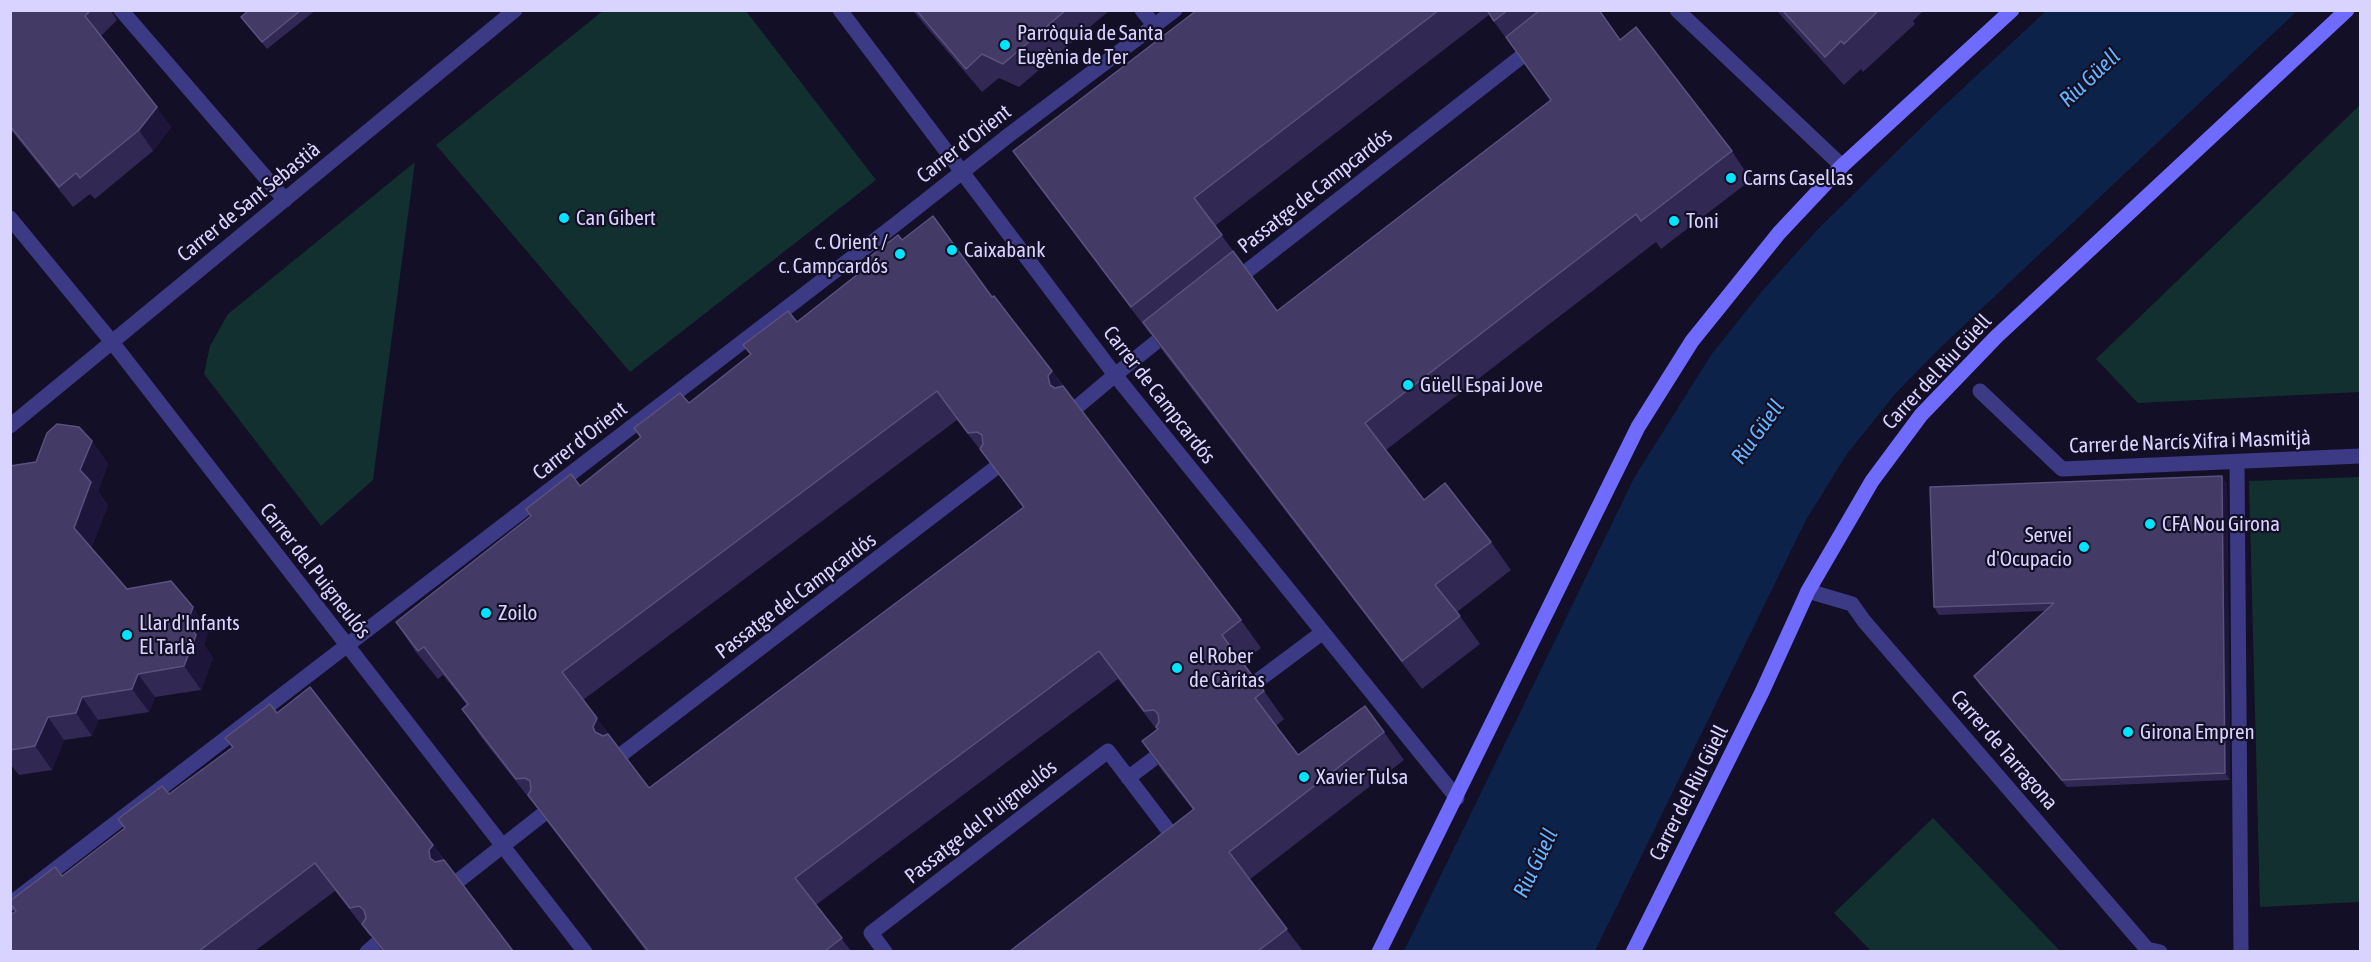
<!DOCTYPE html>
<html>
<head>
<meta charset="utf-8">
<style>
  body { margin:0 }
  #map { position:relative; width:2371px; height:962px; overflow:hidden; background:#130f26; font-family:"Asap Condensed",sans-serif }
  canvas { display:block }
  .frame { position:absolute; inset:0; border:12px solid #d9d4ff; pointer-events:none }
</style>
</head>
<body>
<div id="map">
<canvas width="2371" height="962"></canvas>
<div class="frame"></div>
</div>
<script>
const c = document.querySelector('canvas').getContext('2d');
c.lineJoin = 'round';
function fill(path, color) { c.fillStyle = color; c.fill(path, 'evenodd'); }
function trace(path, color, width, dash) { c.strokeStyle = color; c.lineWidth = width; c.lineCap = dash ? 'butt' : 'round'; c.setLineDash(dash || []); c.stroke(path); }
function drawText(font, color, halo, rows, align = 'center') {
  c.font = font + ' "Asap Condensed",sans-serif'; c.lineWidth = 4.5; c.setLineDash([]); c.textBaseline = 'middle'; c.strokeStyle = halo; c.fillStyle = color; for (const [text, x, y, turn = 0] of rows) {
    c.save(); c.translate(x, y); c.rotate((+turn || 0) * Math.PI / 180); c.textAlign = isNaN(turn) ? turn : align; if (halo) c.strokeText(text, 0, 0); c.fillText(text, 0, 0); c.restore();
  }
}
const green = new Path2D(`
  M 604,10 L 746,11 L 876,180 L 630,372 L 436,145 Z
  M 2360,105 L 2360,392 L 2138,403 L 2096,359 Z
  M 415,162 L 373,480 L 321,526 L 204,374 L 210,346 L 228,314 Z
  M 2360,477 L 2360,902 L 2260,907 L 2249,481 Z
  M 1933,818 L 2060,951 L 1871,951 L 1834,913 Z`);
const water = new Path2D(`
  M 2046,11 L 2297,11 L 1940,348 L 1895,394 L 1847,454 L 1806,520 L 1595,951 L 1404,951 L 1634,478 L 1711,355 L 1763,290 L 1819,228 L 1932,117 Z`);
const lane = new Path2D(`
  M 121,10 L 285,200
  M 1077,407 L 1115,375
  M 2237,462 L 2241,952
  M 622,754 L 994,469
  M 458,881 L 542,815
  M 367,952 L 376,944`);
const street = new Path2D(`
  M 840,10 L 1115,375 L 1457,798
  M 1142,10 L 1155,26
  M 1677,10 L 1842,166
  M 10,218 L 112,342 L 585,952
  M 1233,282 L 1535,46
  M 1115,375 L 1171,330
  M 1980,391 L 2062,469 L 2360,456
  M 10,426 L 515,10
  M 1808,591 L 1852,604 L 1864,621 L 2147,949 L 2160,952
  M 1256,682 L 1323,632
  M 1128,778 L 1169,747
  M 10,904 L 896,224 L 1009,135 L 1175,10
  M 885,952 L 871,933 L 1108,751 L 1171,834 L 1162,842`);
const secondary = new Path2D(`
  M 1379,952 L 1638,427 L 1692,341 L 1779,233 L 1842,166 L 2012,10
  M 1633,952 L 1762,692 L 1808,591 L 1872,481 L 1921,415 L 1996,337 L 2347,10`);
const wall = new Path2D(`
  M 10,10 L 112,10 L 112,12 L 117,20 L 101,36 L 171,127 L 153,151 L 95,199 L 90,194 L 73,207 L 10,129 Z
  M 249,10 L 316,10 L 267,49 L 241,17 Z
  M 912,10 L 1110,10 L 1019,87 L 999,78 L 982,92 Z
  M 1197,10 L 1599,10 L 1620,40 L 1732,151 L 1751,180 L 1661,249 L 1656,242 L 1386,450 L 1424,500 L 1491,542 L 1511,570 L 1457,612 L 1480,644 L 1422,689 L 1162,350 L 1151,334 L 1151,335 L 1033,179 L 1013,151 ZM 1489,15 L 1551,100 L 1277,311 L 1215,226 Z
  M 1776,10 L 1924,10 L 1913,21 L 1915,24 L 1863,72 L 1861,69 L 1844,85 Z
  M 902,240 L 992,297 L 1052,371 L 1241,620 L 1261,648 L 1243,662 L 1264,691 L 1284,719 L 1276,726 L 1298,755 L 1384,732 L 1404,760 L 1249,880 L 1303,951 L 1010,951 L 1193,810 L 1161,769 L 1142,741 L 1157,730 L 1118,679 L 816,905 L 851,951 L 646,951 L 536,807 L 481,737 L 462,709 L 467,705 L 443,675 L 438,679 L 415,651 L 396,622 L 580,486 L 640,438 L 634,428 L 689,403 L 750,355 L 743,345 L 797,322 L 858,274 L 854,269 ZM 957,420 L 989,461 L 1023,508 L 649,788 L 583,700 Z
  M 92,441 L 108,464 L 98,491 L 108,506 L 91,548 L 127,589 L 209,630 L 204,645 L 213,658 L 201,690 L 155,697 L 149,712 L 98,720 L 92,736 L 64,740 L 52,770 L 19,775 L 10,764 L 10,466 L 36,462 Z
  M 2222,476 L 2227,484 L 2230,780 L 2067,787 L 1979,684 L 1974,676 L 2045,611 L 1939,615 L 1934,607 Z
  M 277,713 L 433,845 L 513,951 L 382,951 L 371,936 L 370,936 L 335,891 L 255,951 L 10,951 L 16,911 L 10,903 L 62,876 L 232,748 L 225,738 Z`);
const shadedWall = new Path2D(`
  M 157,107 L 171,127 L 153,151 L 139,130 Z
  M 1052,371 L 1071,399 L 1050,385 L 1048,376 Z
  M 92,441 L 108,464 L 98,491 L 108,506 L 90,551 L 74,528 L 80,470 Z
  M 2222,476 L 2227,484 L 2230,780 L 2225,773 Z
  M 193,607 L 209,630 L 204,645 L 213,658 L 201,690 L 184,666 L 187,623 Z
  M 1230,646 L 1250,675 L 1228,659 L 1227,651 Z
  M 138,674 L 155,697 L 149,712 L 132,689 Z
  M 82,697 L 98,720 L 92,736 L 76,713 Z
  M 48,717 L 64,740 L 52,770 L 35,746 Z
  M 597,718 L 616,746 L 595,732 L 593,727 Z
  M 433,845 L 452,873 L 430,858 L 429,850 Z`);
const building = new Path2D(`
  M 10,10 L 91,10 L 85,16 L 157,107 L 139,130 L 80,178 L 76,173 L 59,187 L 10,126 Z
  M 249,10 L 301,10 L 262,42 L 241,17 Z
  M 916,10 L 1066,10 L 1003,64 L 982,54 L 966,69 Z
  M 1197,10 L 1439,10 L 1194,198 L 1222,235 L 1131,307 L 1013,151 Z
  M 1487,10 L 1508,10 L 1494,21 Z
  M 1540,10 L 1599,10 L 1620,40 L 1636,27 L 1732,151 L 1641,221 L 1636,214 L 1365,423 L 1424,500 L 1445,483 L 1491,542 L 1435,585 L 1460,616 L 1402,661 L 1143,322 L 1233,251 L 1277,311 L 1551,100 L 1506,37 Z
  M 1782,10 L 1879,10 L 1844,44 L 1841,41 L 1825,57 Z
  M 933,216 L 992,297 L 994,296 L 1052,371 L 1048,376 L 1050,385 L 1055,388 L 1063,386 L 1241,620 L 1222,635 L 1230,646 L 1227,651 L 1228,659 L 1233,663 L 1242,662 L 1264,691 L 1255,698 L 1298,755 L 1365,706 L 1384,732 L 1229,852 L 1287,929 L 1258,951 L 1010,951 L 1194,809 L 1142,741 L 1158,729 L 1156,727 L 1159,722 L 1158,714 L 1154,710 L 1144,711 L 1099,651 L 795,878 L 842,938 L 825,951 L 648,951 L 528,795 L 531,790 L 530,781 L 525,778 L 516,779 L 462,709 L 468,704 L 424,647 L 418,651 L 396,622 L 531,516 L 526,509 L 571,474 L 580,486 L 641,437 L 634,428 L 680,393 L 689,403 L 751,354 L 743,345 L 788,311 L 797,322 L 858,274 L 854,269 L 898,235 L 902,240 ZM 937,391 L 968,433 L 977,432 L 982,435 L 983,444 L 980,449 L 1024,507 L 649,788 L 608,734 L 603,736 L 595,732 L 593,727 L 597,718 L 562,672 Z
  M 57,424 L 79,427 L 92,441 L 80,470 L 91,482 L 74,528 L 127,589 L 171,581 L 193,607 L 187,623 L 196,635 L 184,666 L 138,674 L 132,689 L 82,697 L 76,713 L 48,717 L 35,746 L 10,750 L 10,466 L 36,462 L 47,433 Z
  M 2222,476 L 2225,773 L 2062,780 L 1974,676 L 2054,603 L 1934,607 L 1930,487 Z
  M 310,687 L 433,845 L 429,850 L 430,858 L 435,862 L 444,860 L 513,951 L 384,951 L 362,924 L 366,918 L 364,910 L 359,906 L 350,908 L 315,863 L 199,951 L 10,951 L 10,915 L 16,911 L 10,903 L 10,901 L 55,867 L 62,876 L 125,828 L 118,819 L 162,786 L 169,794 L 233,747 L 225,738 L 270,704 L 277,713 Z`);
const markers = [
  [1005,45,6,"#00e5ff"],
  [1731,178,6,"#00e5ff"],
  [564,218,6,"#00e5ff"],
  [1674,221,6,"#00e5ff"],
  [952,250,6,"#00e5ff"],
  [900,254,6,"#00e5ff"],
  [1408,385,6,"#00e5ff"],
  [2150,524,6,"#00e5ff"],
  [2084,547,6,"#00e5ff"],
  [486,613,6,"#00e5ff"],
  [127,635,6,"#00e5ff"],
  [1177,668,6,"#00e5ff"],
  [2128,732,6,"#00e5ff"],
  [1304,777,6,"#00e5ff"]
];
const poiNames = [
  ["Parròquia de Santa",1017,33],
  ["Eugènia de Ter",1017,57],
  ["Carns Casellas",1743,178],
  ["Can Gibert",576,218],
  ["Toni",1686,221],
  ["c. Orient /",888,242,"right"],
  ["c. Campcardós",888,266,"right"],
  ["Caixabank",964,250],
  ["Güell Espai Jove",1420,385],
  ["CFA Nou Girona",2162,524],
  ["Servei",2072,535,"right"],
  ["d'Ocupacio",2072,559,"right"],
  ["Zoilo",498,613],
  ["Llar d'Infants",139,623],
  ["El Tarlà",139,647],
  ["el Rober",1189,656],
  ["de Càritas",1189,680],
  ["Girona Empren",2140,732],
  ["Xavier Tulsa",1316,777]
];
const streetNames = [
  ["Carrer d'Orient",964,144,-38],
  ["Passatge de Campcardós",1315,191,-38],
  ["Carrer de Sant Sebastià",249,202,-39],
  ["Carrer del Riu Güell",1937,372,-47],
  ["Carrer de Campcardós",1159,395,52],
  ["Carrer d'Orient",580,441,-38],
  ["Carrer de Narcís Xifra i Masmitjà",2190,442,-2],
  ["Carrer del Puigneulós",315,571,52],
  ["Passatge del Campcardós",796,596,-37],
  ["Carrer de Tarragona",2004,750,49],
  ["Carrer del Riu Güell",1689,793,-63],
  ["Passatge del Puigneulós",981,822,-38]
];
const waterNames = [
  ["Riu Güell",2090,78,-43],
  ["Riu Güell",1758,432,-54],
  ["Riu Güell",1536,863,-64]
];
fill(green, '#12302f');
fill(water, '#0c2248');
trace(lane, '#3d3a85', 15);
trace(street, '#3d3a85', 15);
trace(secondary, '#6f6bff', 15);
fill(wall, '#312854');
fill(shadedWall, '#1d163a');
fill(building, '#433a66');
trace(building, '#5a527e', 1.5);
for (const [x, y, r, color] of markers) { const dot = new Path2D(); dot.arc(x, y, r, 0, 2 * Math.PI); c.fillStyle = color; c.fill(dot); trace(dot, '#130f26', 2); }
drawText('21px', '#d9d4ff', '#130f26', poiNames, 'left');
drawText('21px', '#d9d4ff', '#130f26', streetNames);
drawText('italic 22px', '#62b6ff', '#130f26', waterNames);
</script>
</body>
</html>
